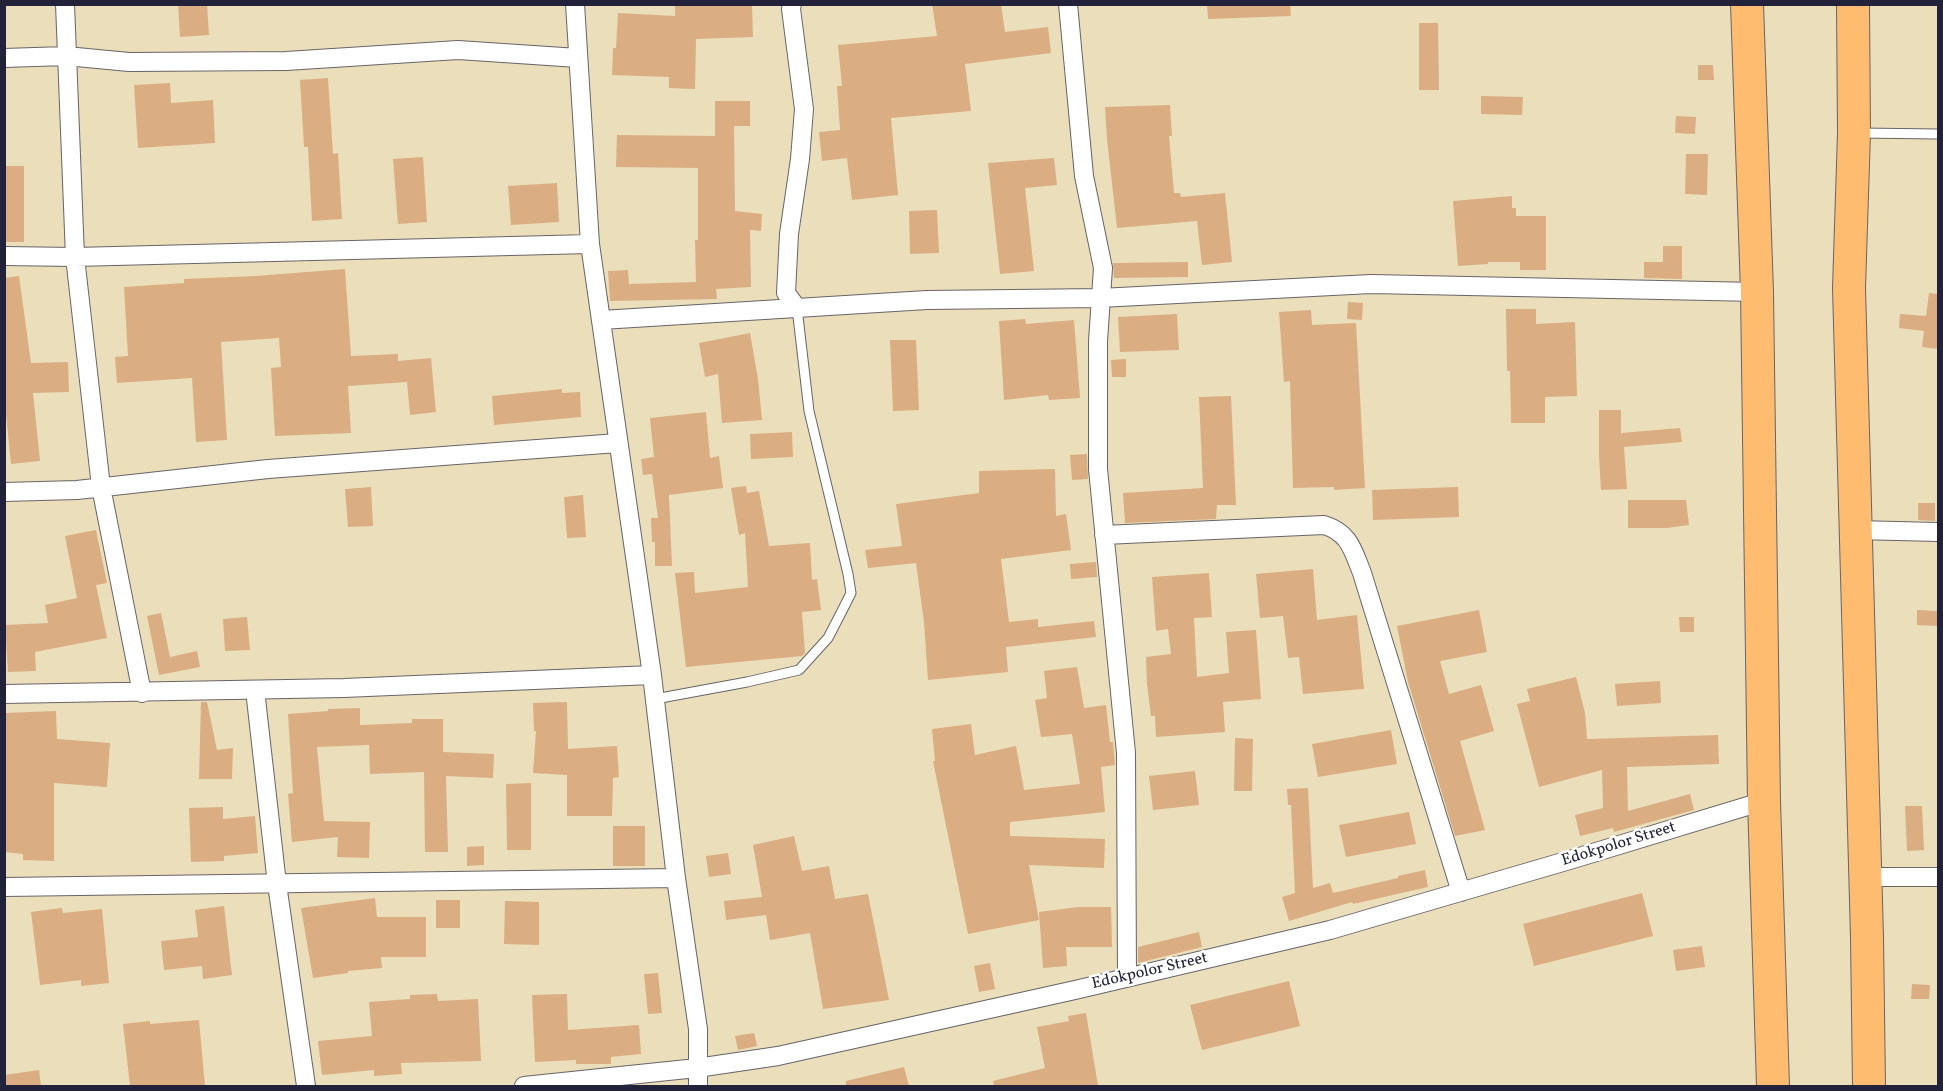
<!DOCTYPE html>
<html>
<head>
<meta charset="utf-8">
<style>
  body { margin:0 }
  #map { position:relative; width:1943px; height:1091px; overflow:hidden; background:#ebdebb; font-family:Vollkorn,serif }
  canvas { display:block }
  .frame { position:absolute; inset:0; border:6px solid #22223b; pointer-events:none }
</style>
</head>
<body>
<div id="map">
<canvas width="1943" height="1091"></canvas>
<div class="frame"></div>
</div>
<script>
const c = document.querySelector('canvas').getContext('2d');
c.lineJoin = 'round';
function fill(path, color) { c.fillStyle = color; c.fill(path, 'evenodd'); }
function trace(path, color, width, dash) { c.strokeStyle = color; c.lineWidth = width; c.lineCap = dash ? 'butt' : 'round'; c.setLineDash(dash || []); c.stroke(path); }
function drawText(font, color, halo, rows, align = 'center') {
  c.font = font + ' Vollkorn,serif'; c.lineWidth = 5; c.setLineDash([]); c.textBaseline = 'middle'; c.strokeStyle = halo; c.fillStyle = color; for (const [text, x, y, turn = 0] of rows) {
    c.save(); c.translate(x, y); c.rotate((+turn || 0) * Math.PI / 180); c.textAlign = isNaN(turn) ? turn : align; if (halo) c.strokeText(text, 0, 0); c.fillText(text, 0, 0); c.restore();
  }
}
const building = new Path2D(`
  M 178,4 L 207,4 L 209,35 L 180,37 Z
  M 675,4 L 752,4 L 753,37 L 696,39 L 695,89 L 669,88 L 669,77 L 612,75 L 613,48 L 616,48 L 618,13 L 675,16 Z
  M 932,4 L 1001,4 L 1005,32 L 1048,27 L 1051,53 L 965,64 L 971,111 L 891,118 L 898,195 L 852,200 L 847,158 L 822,161 L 819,132 L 840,130 L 837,86 L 842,86 L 838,45 L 937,36 Z
  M 1207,4 L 1290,4 L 1291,16 L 1208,19 Z
  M 1419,23 L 1438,23 L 1439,90 L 1419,90 Z
  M 1698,65 L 1713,65 L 1714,80 L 1698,80 Z
  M 328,78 L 333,154 L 338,153 L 342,219 L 312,221 L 308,147 L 304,147 L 300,80 Z
  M 170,83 L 171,103 L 213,100 L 215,143 L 138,148 L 134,85 Z
  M 1481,96 L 1523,97 L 1522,115 L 1481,114 Z
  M 715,101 L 750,101 L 750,126 L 734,126 L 735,211 L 762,214 L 761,231 L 750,230 L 751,287 L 716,289 L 717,299 L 610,301 L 608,271 L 628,270 L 629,284 L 696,282 L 695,240 L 698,240 L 698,168 L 616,167 L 617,135 L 715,136 Z
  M 1170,105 L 1172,136 L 1169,136 L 1174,193 L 1180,193 L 1181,197 L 1225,193 L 1232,262 L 1202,265 L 1197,221 L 1117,228 L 1107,139 L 1105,107 Z
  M 1676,116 L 1696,117 L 1695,134 L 1675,133 Z
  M 1686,154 L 1708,154 L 1707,195 L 1685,194 Z
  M 423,157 L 427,222 L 398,224 L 393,159 Z
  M 1054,158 L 1057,185 L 1025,188 L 1034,271 L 1000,274 L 988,163 Z
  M 4,166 L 24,166 L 24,242 L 4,242 Z
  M 557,183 L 559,222 L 511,225 L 508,186 Z
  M 1512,196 L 1512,208 L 1516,208 L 1516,216 L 1546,216 L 1546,270 L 1520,270 L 1520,262 L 1488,262 L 1488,264 L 1458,266 L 1453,201 Z
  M 937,210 L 939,253 L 910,254 L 909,211 Z
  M 1663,246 L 1682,246 L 1682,279 L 1644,278 L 1644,262 L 1663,262 Z
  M 1188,262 L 1188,277 L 1114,278 L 1113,263 Z
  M 345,269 L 351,356 L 398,354 L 398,361 L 431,358 L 436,412 L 410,415 L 407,382 L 348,386 L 351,433 L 275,436 L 271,368 L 281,367 L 279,338 L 221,342 L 227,440 L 196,442 L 192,378 L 117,383 L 115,357 L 128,356 L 124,287 L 184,283 L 184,279 L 256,276 Z
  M 19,276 L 31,363 L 68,362 L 69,392 L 33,393 L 40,461 L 11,464 L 5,404 L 4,278 Z
  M 1929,293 L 1938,294 L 1938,349 L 1922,347 L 1924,331 L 1899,328 L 1900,314 L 1926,316 Z
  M 1348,302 L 1363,303 L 1362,320 L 1347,319 Z
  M 1506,309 L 1536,309 L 1536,324 L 1575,322 L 1577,396 L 1545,397 L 1545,423 L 1511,423 L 1510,371 L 1507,371 Z
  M 1311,310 L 1312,325 L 1356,323 L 1365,488 L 1334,490 L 1334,487 L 1293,488 L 1290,381 L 1284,382 L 1279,312 Z
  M 1177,314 L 1179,350 L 1120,352 L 1118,317 Z
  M 1025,319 L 1026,324 L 1074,320 L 1080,398 L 1049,400 L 1048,395 L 1004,400 L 999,321 Z
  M 750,333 L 758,379 L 762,420 L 722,423 L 718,374 L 705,377 L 699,343 Z
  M 890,340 L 916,340 L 919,410 L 893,411 Z
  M 1126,359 L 1126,377 L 1112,377 L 1111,360 Z
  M 562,389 L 562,393 L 580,392 L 581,417 L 494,425 L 492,396 Z
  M 1231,396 L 1236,505 L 1217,505 L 1216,519 L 1125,523 L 1123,493 L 1203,488 L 1199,397 Z
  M 1599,410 L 1621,410 L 1621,433 L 1680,428 L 1682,442 L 1624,447 L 1627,489 L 1601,490 L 1599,456 Z
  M 706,412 L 710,458 L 719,456 L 723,488 L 669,495 L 672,566 L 655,566 L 655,542 L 652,542 L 651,518 L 658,518 L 652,474 L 643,475 L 641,459 L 654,457 L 650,418 Z
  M 792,432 L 793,457 L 751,459 L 750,434 Z
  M 1087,454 L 1088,479 L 1072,480 L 1070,455 Z
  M 1055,469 L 1056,516 L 1066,514 L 1071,550 L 1001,559 L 1009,622 L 1038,619 L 1038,627 L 1094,621 L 1096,637 L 1006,647 L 1008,672 L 928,680 L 924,622 L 916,563 L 868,568 L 865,550 L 902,546 L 896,504 L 979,493 L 979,471 Z
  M 746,486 L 747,493 L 759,491 L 769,546 L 810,543 L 812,580 L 817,579 L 821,610 L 802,612 L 805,653 L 802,656 L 686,667 L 675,573 L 694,572 L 695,593 L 748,587 L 745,533 L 739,535 L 731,488 Z
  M 371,487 L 373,526 L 348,527 L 345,489 Z
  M 1458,487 L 1459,517 L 1373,520 L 1372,490 Z
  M 583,495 L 586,537 L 567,538 L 564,497 Z
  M 1628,500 L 1686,500 L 1689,525 L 1667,528 L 1628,528 Z
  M 1918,503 L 1935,503 L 1935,521 L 1918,520 Z
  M 96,530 L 107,583 L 96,585 L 107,638 L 35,652 L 36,671 L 8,672 L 5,625 L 48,623 L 45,605 L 77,598 L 65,536 Z
  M 1096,562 L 1097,577 L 1071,579 L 1070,564 Z
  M 1313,569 L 1317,620 L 1357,615 L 1364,689 L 1303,694 L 1299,657 L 1288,658 L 1283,616 L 1260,618 L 1256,574 Z
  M 1209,573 L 1212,617 L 1194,618 L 1197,677 L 1229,673 L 1226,632 L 1256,630 L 1261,699 L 1223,702 L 1225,732 L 1156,737 L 1155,716 L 1151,716 L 1147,684 L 1146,657 L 1171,654 L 1168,629 L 1156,631 L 1152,577 Z
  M 1479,610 L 1487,652 L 1440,661 L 1449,694 L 1481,685 L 1494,731 L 1460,741 L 1485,830 L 1455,836 L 1408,682 L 1397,626 Z
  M 1917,610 L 1938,611 L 1938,626 L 1917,625 Z
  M 161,613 L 170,657 L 197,651 L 200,667 L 159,675 L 147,616 Z
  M 247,617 L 250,650 L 225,651 L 223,619 Z
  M 1679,617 L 1694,617 L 1694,632 L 1680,632 Z
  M 1077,667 L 1084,708 L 1106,705 L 1110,742 L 1113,742 L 1115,765 L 1101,767 L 1105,812 L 1010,822 L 1010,836 L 1105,839 L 1104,868 L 1029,865 L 1039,920 L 968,934 L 933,761 L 935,761 L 932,729 L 971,724 L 975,755 L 1016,746 L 1024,790 L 1080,784 L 1072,734 L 1041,737 L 1035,700 L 1047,698 L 1044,671 Z
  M 1576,677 L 1585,713 L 1587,739 L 1718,735 L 1719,764 L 1627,767 L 1628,811 L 1690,794 L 1694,810 L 1614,832 L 1613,828 L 1580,836 L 1575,815 L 1603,808 L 1602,770 L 1539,787 L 1517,704 L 1530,701 L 1527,689 Z
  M 1660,681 L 1661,703 L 1617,706 L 1615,684 Z
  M 201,702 L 207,702 L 217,750 L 233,748 L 232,779 L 199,779 Z
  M 567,702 L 568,749 L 617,746 L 619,777 L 613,778 L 612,816 L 567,816 L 567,775 L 533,773 L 536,731 L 534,731 L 533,703 Z
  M 360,708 L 360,725 L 412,723 L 412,719 L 443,719 L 443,752 L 494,754 L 493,778 L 446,776 L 448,852 L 425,852 L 424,772 L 370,774 L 369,745 L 317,747 L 324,821 L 370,822 L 369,858 L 337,857 L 338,837 L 292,842 L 288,794 L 293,793 L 288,714 L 328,711 L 328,709 Z
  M 56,711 L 57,739 L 110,743 L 107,787 L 54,783 L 54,861 L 23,860 L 23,854 L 4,852 L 4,713 Z
  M 1391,730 L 1397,764 L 1318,777 L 1312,744 Z
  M 1235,738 L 1253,739 L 1252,791 L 1234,791 Z
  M 1195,771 L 1199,805 L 1153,810 L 1149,776 Z
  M 531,783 L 531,850 L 507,850 L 506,784 Z
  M 1308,788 L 1313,888 L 1330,883 L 1333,893 L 1398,878 L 1398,876 L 1425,870 L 1428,887 L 1353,904 L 1352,902 L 1289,921 L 1282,897 L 1295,893 L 1291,805 L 1288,805 L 1287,789 Z
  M 1905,806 L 1922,806 L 1924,850 L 1907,851 Z
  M 223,807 L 223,819 L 255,816 L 258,853 L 224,856 L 224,861 L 191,862 L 189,808 Z
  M 1409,812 L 1416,844 L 1346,857 L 1339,825 Z
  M 613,826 L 645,826 L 645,866 L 613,866 Z
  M 794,836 L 802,871 L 829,866 L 835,899 L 868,894 L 889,1000 L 823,1009 L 810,933 L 770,940 L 766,915 L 726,920 L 724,901 L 762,897 L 753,845 Z
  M 484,846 L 484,865 L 467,866 L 467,847 Z
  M 728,853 L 731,874 L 709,877 L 706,856 Z
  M 1642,893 L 1653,936 L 1534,966 L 1523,924 Z
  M 375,898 L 377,917 L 426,917 L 426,957 L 381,957 L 382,968 L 348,971 L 348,973 L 313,978 L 301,908 Z
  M 436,900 L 460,900 L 460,928 L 436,928 Z
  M 505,901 L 539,902 L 539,945 L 504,944 Z
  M 224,906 L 232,975 L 203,979 L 202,966 L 164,970 L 161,941 L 198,937 L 195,910 Z
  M 1078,907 L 1111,907 L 1112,947 L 1066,947 L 1067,966 L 1043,968 L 1039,912 Z
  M 62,908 L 63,913 L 102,909 L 109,983 L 81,986 L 81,980 L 40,985 L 31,912 Z
  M 1199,932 L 1202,947 L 1138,963 L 1138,947 Z
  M 1702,946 L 1705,967 L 1676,971 L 1673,950 Z
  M 990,963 L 995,989 L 979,992 L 974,966 Z
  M 658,973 L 662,1013 L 648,1014 L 644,974 Z
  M 1289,981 L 1300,1026 L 1202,1050 L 1190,1005 Z
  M 1912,984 L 1930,985 L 1929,999 L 1911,999 Z
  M 437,994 L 438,1001 L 478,999 L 481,1061 L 401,1063 L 402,1074 L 374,1076 L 374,1070 L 322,1075 L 318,1041 L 372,1036 L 369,1002 L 410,999 L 410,995 Z
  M 567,994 L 568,1030 L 639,1025 L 641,1054 L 611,1057 L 611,1064 L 576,1064 L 576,1060 L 535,1062 L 532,995 Z
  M 1086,1013 L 1098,1086 L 994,1086 L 993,1081 L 1045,1068 L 1037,1027 L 1069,1021 L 1068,1016 Z
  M 199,1020 L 205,1086 L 130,1086 L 123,1024 L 150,1021 L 150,1024 Z
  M 754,1033 L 757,1046 L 738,1050 L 735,1036 Z
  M 904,1067 L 909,1086 L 846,1086 L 846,1081 Z
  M 39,1070 L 41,1086 L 4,1086 L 4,1075 Z`);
const service = new Path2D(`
  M 1860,133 L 1938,134
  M 655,699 L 747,682 L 799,670 L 828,638 L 843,609 L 851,593 L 848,574 L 809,411 L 797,308`);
const minor = new Path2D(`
  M 65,4 L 75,257 L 101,487 L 142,693
  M 575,4 L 590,244 L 652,675 L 676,878 L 694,1002 L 698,1029 L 698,1086
  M 792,4 L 791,9 L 804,109 L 800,159 L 789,234 L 786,293 L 797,308
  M 1068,4 L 1084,176 L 1103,268 L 1098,341 L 1098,469 L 1126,753 L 1127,978
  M 4,58 L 66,56 L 129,62 L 286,61 L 458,50 L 578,58
  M 4,256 L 75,257 L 590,244
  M 601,320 L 927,300 L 1100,298 L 1371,284 L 1757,292
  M 4,492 L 77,490 L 268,469 L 618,443
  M 1855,530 L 1938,532
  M 1104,535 L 1324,525 C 1350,533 1353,551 1362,573 L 1461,892
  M 255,690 L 277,884 L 306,1086
  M 4,694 L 344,688 L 652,675
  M 1865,877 L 1938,877
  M 4,887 L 676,878
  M 524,1086 L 697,1068 L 778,1056 L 1075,990 L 1330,930 L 1573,859 L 1764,801`);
const trunk = new Path2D(`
  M 1747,4 L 1757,292 L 1764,801 L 1773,1086
  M 1853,4 L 1854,133 L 1849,288 L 1867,937 L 1869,1086`);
const streetNames = [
  ["Edokpolor Street",1619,845,-17],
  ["Edokpolor Street",1150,972,-13]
];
fill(building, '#daae82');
trace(service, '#686468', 11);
trace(minor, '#686468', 20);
trace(trunk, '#686468', 34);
trace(service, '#fff', 9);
trace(minor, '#fff', 18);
trace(trunk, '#fdbc6f', 32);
drawText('16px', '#22223b', '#fff', streetNames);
</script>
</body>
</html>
